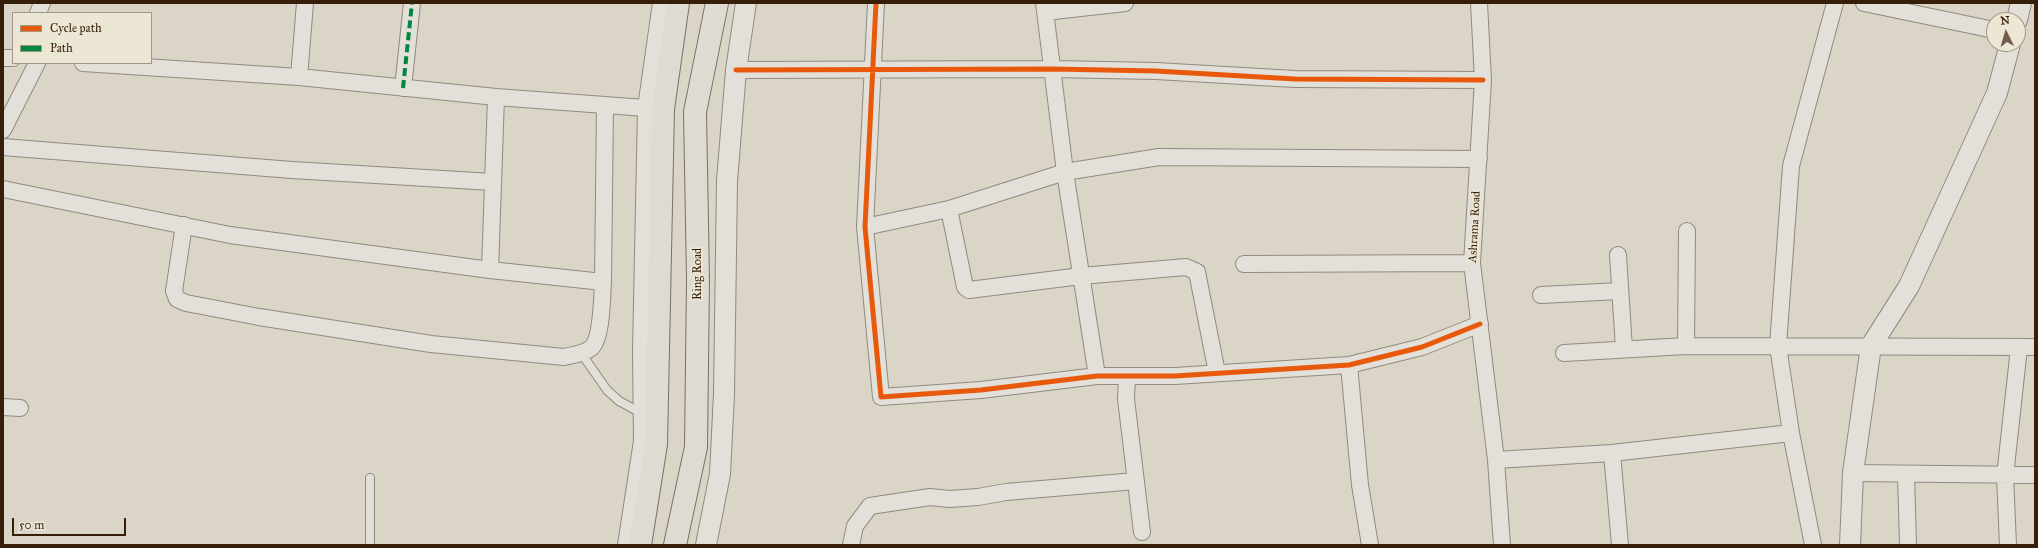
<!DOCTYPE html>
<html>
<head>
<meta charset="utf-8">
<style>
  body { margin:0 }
  #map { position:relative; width:2038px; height:548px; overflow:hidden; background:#dad5c7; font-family:"IM FELL Great Primer",serif }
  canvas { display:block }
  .frame { position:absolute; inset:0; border:4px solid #361e08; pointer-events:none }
  .legend { position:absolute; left:12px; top:12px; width:140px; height:52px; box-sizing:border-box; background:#ece6d5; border:1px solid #a39683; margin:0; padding:5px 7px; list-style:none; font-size:12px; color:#361e08 }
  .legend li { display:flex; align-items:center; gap:8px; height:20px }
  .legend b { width:20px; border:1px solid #a39683 }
  .north { position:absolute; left:1986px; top:12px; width:40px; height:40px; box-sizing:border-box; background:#ece6d5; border:1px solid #a39683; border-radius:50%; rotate:355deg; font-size:11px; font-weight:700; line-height:16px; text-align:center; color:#361e08 }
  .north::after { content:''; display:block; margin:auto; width:14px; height:18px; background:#6f5e4b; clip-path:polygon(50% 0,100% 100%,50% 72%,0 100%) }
  .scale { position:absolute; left:12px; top:518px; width:114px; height:18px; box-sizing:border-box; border:2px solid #361e08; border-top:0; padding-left:5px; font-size:12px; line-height:14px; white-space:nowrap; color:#361e08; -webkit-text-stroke:3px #ece6d5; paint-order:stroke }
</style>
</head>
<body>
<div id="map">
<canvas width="2038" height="548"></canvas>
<div class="frame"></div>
<ul class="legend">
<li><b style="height:5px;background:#e8590c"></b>Cycle path</li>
<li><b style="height:5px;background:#00873e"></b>Path</li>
</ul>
<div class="north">N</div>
<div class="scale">50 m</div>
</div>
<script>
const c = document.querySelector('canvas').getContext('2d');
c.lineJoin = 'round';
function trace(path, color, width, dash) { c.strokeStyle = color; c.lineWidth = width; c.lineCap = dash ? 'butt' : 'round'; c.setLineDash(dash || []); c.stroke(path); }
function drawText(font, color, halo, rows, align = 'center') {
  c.font = font + ' "IM FELL Great Primer",serif'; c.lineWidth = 3.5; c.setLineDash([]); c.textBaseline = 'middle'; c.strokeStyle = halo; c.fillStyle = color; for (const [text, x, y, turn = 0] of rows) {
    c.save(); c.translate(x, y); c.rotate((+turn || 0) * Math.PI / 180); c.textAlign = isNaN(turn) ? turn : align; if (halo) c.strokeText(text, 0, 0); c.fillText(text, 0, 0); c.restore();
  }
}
const service = new Path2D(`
  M 581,353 L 607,390 L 619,401 L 643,414
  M 370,545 L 370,478`);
const minor = new Path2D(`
  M 876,3 L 865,227 L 881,397 L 981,390 L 1097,376 L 1175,376 L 1349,365 L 1422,347 L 1480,324
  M 1044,3 L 1065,172 L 1097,376
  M 1479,3 L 1483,80 L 1472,263 L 1496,460 L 1502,545
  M 1864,3 L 1994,30
  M 1045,12 L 1125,3
  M 38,13 L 42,3
  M 3,58 L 13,58
  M 83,63 L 299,77 L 496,97 L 659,109
  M 736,70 L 1053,69 L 1156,71 L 1295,79 L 1483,80
  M 299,77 L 305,3
  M 403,88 L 412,3
  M 496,97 L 490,270 L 603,282 L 605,105
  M 3,130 L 37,63
  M 3,147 L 292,170 L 493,182
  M 3,189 L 230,235 L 490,270
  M 949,209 L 965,287 L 969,290 L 1081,276 L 1186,267 L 1197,272 L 1217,373
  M 184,225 L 174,291 L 177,299 L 186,303 L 259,317 L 431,344 L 564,357 C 572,355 584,354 591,348 C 602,339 602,297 603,282
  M 865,227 L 949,209 L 1065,172 L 1159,157 L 1479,159
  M 1618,255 L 1624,349
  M 1244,264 L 1472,263
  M 1541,295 L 1620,291
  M 1686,346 L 1687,231
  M 1564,353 L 1686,346 L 2035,347
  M 1349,365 L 1360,485 L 1370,545
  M 1127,376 L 1126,399 L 1142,532
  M 3,407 L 20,408
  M 1612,453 L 1620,545
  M 1496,460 L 1612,453 L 1791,433
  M 1853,473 L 2035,475
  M 1906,474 L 1908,545
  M 851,545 L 855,526 L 870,506 L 930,497 L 949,499 L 978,497 L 1006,492 L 1136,481
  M 1813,545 L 1791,433 L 1778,346 L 1791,166 L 1835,3
  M 2008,545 L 2005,476 L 2019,348`);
const tertiary = new Path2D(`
  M 2017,20 L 2021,3
  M 628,545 L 644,441 L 643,351 L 648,108 L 663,3
  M 706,545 L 720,474 L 724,394 L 727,181 L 736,70 L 746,3
  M 1850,545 L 1853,473 L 1871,346 L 1909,286 L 1997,93 L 2010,44`);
const trunk = new Path2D(`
  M 640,545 L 656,444 L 663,109 L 678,3
  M 675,545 L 696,447 L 698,279 L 695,112 L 717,3`);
const quiet = new Path2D(`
  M 403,88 L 412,3`);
const cycleway = new Path2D(`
  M 876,3 L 865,227 L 881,397 L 981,390 L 1097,376 L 1175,376 L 1349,365 L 1422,347 L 1480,324
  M 736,70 L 1053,69 L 1156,71 L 1295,79 L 1483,80`);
const streetNames = [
  ["Ashrama Road",1475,227,-87],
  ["Ring Road",698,274,-90]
];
trace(service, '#908a7f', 10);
trace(minor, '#908a7f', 18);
trace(tertiary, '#908a7f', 22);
trace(trunk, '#787166', 24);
trace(service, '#e3e0d9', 8);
trace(minor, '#e3e0d9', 16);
trace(tertiary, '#e3e0d9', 20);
trace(trunk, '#dedbd3', 22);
trace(quiet, '#00873e', 4, [8, 4]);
trace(cycleway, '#e8590c', 5);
drawText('12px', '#361e08', '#ece6d5', streetNames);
</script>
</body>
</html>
